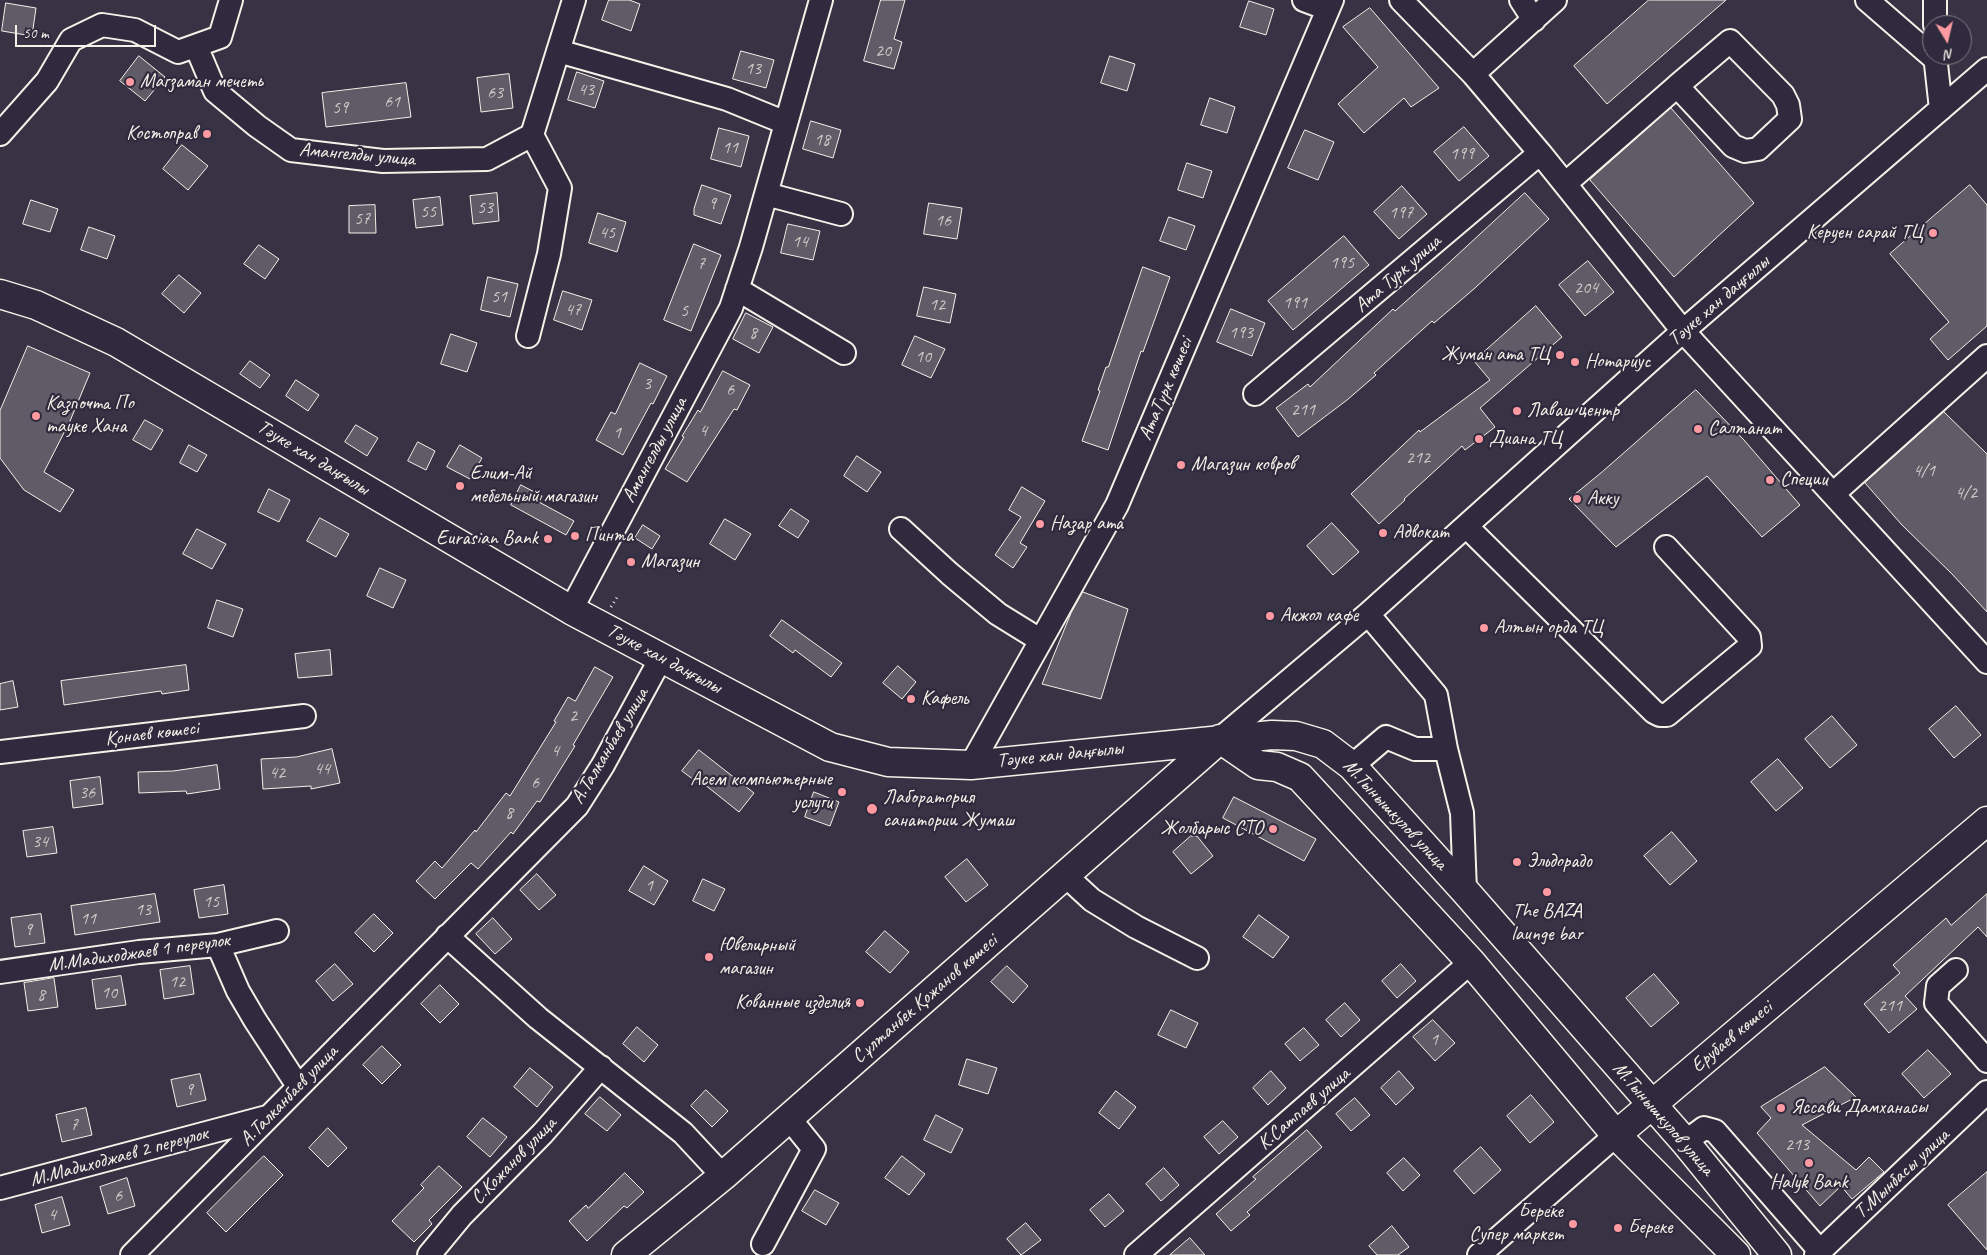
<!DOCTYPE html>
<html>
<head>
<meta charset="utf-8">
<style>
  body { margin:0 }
  #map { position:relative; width:1987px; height:1255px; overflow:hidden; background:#373244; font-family:Caveat,sans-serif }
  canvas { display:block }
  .north { position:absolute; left:1922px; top:15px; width:50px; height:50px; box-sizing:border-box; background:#2f2a3d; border:1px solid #7e7a81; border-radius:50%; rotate:171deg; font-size:14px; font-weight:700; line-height:20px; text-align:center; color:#f4f1e8 }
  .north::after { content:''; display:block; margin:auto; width:18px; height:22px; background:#ff9aa2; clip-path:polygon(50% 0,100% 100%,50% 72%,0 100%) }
  .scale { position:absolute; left:15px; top:25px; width:141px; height:22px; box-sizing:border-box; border:2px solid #f4f1e8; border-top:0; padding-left:6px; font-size:15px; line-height:18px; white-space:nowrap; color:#f4f1e8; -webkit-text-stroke:4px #2f2a3d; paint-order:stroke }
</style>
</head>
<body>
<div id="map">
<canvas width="1987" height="1255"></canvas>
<div class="north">N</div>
<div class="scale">50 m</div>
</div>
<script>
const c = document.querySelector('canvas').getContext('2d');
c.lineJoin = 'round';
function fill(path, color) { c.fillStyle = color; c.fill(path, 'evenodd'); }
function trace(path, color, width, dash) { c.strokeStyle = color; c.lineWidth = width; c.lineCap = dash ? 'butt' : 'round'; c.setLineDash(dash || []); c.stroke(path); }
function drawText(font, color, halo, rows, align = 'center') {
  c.font = font + ' Caveat,sans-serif'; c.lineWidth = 4.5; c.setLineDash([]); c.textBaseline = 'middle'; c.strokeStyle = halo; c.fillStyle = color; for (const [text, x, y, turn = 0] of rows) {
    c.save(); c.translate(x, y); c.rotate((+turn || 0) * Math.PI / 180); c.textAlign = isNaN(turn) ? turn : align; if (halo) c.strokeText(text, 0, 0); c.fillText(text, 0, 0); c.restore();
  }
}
const building = new Path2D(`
  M 609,0 L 629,0 L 640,4 L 631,31 L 602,20 Z
  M 881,0 L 905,0 L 894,39 L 902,42 L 894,69 L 864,61 Z
  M 1649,0 L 1726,0 L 1607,104 L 1574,66 Z
  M 1249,1 L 1274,9 L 1266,35 L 1240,27 Z
  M 6,3 L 36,8 L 32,36 L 2,31 Z
  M 1370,8 L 1439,88 L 1411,107 L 1404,98 L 1364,133 L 1338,104 L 1378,67 L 1343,27 Z
  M 741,51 L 774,60 L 766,88 L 733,79 Z
  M 139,56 L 165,77 L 145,101 L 120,81 Z
  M 1110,56 L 1135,64 L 1127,91 L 1101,83 Z
  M 577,72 L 604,81 L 595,108 L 568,100 Z
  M 509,74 L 513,108 L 481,112 L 477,78 Z
  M 406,83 L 411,117 L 326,127 L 322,93 Z
  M 1210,98 L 1235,107 L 1227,133 L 1201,125 Z
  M 1671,108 L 1754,203 L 1674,277 L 1590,180 Z
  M 811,121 L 841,130 L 833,158 L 803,149 Z
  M 1464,127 L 1489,156 L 1459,181 L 1434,152 Z
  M 719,128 L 749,136 L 741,167 L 711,159 Z
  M 1305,130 L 1334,142 L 1318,180 L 1288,168 Z
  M 182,145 L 208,166 L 188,190 L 163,169 Z
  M 1187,163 L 1212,171 L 1203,198 L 1178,190 Z
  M 702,185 L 731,195 L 721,224 L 694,215 L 694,209 Z
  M 1970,185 L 1987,205 L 1987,326 L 1948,360 L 1930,339 L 1949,322 L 1890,254 Z
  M 1402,186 L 1427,214 L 1399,239 L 1374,212 Z
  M 497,193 L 499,221 L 473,224 L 470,196 Z
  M 1525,193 L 1549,219 L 1475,288 L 1434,323 L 1432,321 L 1374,373 L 1376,375 L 1347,400 L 1298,437 L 1276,408 L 1308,384 L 1310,387 L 1393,309 L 1395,311 L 1440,271 Z
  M 440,197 L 443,225 L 416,228 L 413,200 Z
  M 31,200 L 58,209 L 50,232 L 23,224 Z
  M 929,203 L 962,208 L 957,239 L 924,234 Z
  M 375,205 L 376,233 L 349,233 L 349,206 Z
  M 598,213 L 626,222 L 617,252 L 589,243 Z
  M 1169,217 L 1195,226 L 1186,250 L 1160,241 Z
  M 788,224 L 820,231 L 813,260 L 781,253 Z
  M 89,227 L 115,236 L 107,259 L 81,250 Z
  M 1344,236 L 1369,265 L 1293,330 L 1268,301 Z
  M 694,244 L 721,255 L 691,331 L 664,320 Z
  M 259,245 L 279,259 L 265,279 L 244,264 Z
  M 1588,261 L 1614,292 L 1585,316 L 1559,285 Z
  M 1143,267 L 1170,277 L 1143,352 L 1141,351 L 1108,450 L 1082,441 L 1100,391 L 1098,390 L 1106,367 L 1108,367 Z
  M 179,275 L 201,293 L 184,313 L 162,294 Z
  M 488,277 L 518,284 L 510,317 L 481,310 Z
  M 924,287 L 956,294 L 950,323 L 917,316 Z
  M 563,291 L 592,300 L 582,330 L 554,320 Z
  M 1536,306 L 1562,337 L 1480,408 L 1495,427 L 1465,450 L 1462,446 L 1404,499 L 1405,500 L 1379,524 L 1351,494 L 1419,430 L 1420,432 L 1490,380 L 1474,361 Z
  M 1231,309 L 1265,323 L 1252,356 L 1217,342 Z
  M 746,313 L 773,327 L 759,353 L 733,339 Z
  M 451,334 L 477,343 L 467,372 L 441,364 Z
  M 915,336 L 945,349 L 931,378 L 902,365 Z
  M 28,346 L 90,373 L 70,421 L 44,472 L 74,490 L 60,512 L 24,490 L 0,458 L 0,411 Z
  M 250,361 L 270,375 L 260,388 L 240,374 Z
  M 640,363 L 667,376 L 653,404 L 651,403 L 623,455 L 596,440 L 611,412 L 615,414 Z
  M 723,371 L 750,385 L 737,410 L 734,409 L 687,482 L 665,469 L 684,437 L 682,436 L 698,410 L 700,412 Z
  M 296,380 L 319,395 L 308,411 L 286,396 Z
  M 1696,390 L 1744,440 L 1800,505 L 1762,537 L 1707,476 L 1616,547 L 1569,499 L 1602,472 Z
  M 1944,412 L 1987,454 L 1987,612 L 1952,574 L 1902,525 L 1865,483 Z
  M 145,420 L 163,430 L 151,450 L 133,440 Z
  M 356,425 L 378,438 L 367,456 L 345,442 Z
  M 418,442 L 435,451 L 426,470 L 408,461 Z
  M 189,445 L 207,455 L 197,472 L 180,463 Z
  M 460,445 L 482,458 L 470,479 L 447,467 Z
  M 857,456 L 881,472 L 867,492 L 844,476 Z
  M 521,485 L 542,496 L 539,502 L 574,521 L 566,535 L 511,505 Z
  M 1022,487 L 1045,501 L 1020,543 L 1027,547 L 1013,568 L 995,555 L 1021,517 L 1009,510 Z
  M 269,489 L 290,500 L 279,522 L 258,512 Z
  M 791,509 L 809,521 L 798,538 L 779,526 Z
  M 320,518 L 349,534 L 336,557 L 307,541 Z
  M 725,519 L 751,534 L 735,560 L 710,544 Z
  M 1332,523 L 1359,552 L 1333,575 L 1307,546 Z
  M 643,525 L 660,536 L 652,549 L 635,538 Z
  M 197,529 L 226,544 L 212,569 L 183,554 Z
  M 380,568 L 406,580 L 393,608 L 367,596 Z
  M 1083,592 L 1128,609 L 1101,699 L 1042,684 L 1071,613 Z
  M 217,600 L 243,609 L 233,637 L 208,628 Z
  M 782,620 L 842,663 L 831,677 L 795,650 L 793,653 L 770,636 Z
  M 330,650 L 332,675 L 298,678 L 295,654 Z
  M 186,665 L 189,690 L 162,694 L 161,691 L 64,705 L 61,681 Z
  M 898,666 L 916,682 L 902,699 L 883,683 Z
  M 595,667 L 613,677 L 573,745 L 575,746 L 540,802 L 537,801 L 513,834 L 511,832 L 478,869 L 471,863 L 435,899 L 416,881 L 435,861 L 442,868 L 475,830 L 476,832 L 506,793 L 510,796 L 556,722 L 554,721 L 568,697 L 575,701 Z
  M 13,681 L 18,707 L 0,710 L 0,684 Z
  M 1956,706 L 1981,735 L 1954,758 L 1929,729 Z
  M 1832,716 L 1857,745 L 1830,768 L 1805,739 Z
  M 332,749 L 340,783 L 311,789 L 311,786 L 263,789 L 261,759 L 296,757 Z
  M 699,750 L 754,793 L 739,812 L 704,784 L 702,786 L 682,771 Z
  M 1778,759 L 1803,788 L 1776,811 L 1751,782 Z
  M 217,765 L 220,789 L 187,794 L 186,791 L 139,793 L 138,772 L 173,771 Z
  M 100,777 L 103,804 L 73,808 L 70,781 Z
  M 814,792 L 839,802 L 830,826 L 805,817 Z
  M 1234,797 L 1316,839 L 1304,861 L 1223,818 Z
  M 53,827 L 57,853 L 27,857 L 23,831 Z
  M 1672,832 L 1697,861 L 1670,885 L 1644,856 Z
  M 1191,836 L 1197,836 L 1213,856 L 1191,874 L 1173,852 Z
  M 967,859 L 988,885 L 966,902 L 945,877 Z
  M 644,866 L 668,881 L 654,905 L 629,891 Z
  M 537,874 L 556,895 L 539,910 L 520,890 Z
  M 703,879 L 725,889 L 714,911 L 693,901 Z
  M 224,885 L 228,914 L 199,918 L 194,890 Z
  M 155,894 L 160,922 L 75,935 L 71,906 Z
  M 1987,894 L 1987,937 L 1978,927 L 1905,996 L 1917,1009 L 1889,1033 L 1864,1004 L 1900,973 L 1893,965 L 1946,918 L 1951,925 Z
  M 41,914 L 45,943 L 15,947 L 11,918 Z
  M 374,914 L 393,933 L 374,952 L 355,933 Z
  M 1259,915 L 1289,937 L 1273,958 L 1243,937 Z
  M 493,918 L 512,939 L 495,954 L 476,934 Z
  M 885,931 L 909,952 L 890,973 L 866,952 Z
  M 335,964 L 353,984 L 333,1001 L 316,981 Z
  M 1401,964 L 1416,981 L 1397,998 L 1382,981 Z
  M 190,966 L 194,994 L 164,999 L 160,970 Z
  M 1007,966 L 1028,986 L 1013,1003 L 991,982 Z
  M 1654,974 L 1679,1003 L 1651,1027 L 1626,998 Z
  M 121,976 L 126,1005 L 96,1009 L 92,980 Z
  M 54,978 L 58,1007 L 28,1011 L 24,983 Z
  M 440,985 L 459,1004 L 440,1023 L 421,1004 Z
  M 1345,1003 L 1360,1020 L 1341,1037 L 1326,1020 Z
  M 1171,1010 L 1198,1023 L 1186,1048 L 1158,1035 Z
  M 1433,1020 L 1455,1043 L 1435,1061 L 1413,1037 Z
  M 637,1027 L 658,1045 L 644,1062 L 623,1044 Z
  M 1304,1028 L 1319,1045 L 1300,1061 L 1285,1044 Z
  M 382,1046 L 401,1065 L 382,1084 L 363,1065 Z
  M 1928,1050 L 1951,1074 L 1924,1098 L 1902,1074 Z
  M 967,1059 L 997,1068 L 988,1094 L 959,1085 Z
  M 1825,1067 L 1856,1097 L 1802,1125 L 1856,1170 L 1869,1157 L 1884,1172 L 1852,1199 L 1841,1186 L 1820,1206 L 1757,1133 L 1771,1118 L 1761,1107 Z
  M 530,1068 L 553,1087 L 537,1107 L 514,1087 Z
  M 1271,1071 L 1286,1088 L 1268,1105 L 1253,1088 Z
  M 1399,1071 L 1414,1088 L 1396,1105 L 1381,1088 Z
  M 200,1074 L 206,1100 L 177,1107 L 171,1080 Z
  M 706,1090 L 728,1111 L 712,1127 L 691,1106 Z
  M 1116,1091 L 1136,1107 L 1119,1129 L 1099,1113 Z
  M 1531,1095 L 1554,1122 L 1530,1143 L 1507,1116 Z
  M 600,1097 L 621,1115 L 607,1131 L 585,1114 Z
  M 1355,1098 L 1370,1115 L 1351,1131 L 1336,1114 Z
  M 86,1108 L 92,1135 L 62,1142 L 56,1115 Z
  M 936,1115 L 963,1129 L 951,1153 L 924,1140 Z
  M 483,1118 L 507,1137 L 490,1157 L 467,1137 Z
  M 1223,1121 L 1238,1137 L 1219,1154 L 1204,1137 Z
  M 328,1128 L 347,1148 L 328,1167 L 309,1148 Z
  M 1307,1130 L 1322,1147 L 1247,1212 L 1250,1215 L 1231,1231 L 1216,1214 L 1256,1179 L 1253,1177 Z
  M 1481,1147 L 1501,1170 L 1474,1194 L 1454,1171 Z
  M 264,1156 L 283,1175 L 226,1232 L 207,1213 Z
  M 902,1156 L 925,1174 L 909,1195 L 885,1178 Z
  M 1404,1158 L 1420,1175 L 1403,1191 L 1387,1173 Z
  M 439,1166 L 462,1187 L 429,1220 L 432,1224 L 414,1242 L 392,1221 L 424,1188 L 421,1185 Z
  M 1164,1168 L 1179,1185 L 1161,1201 L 1146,1184 Z
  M 1987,1172 L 1987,1250 L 1948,1205 Z
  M 625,1173 L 644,1192 L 627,1208 L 624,1206 L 587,1241 L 569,1221 L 586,1205 L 588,1208 Z
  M 127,1178 L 135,1206 L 108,1214 L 100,1187 Z
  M 815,1190 L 839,1203 L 826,1225 L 802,1211 Z
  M 1109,1194 L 1124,1211 L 1105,1227 L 1090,1210 Z
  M 62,1197 L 70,1225 L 42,1233 L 35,1205 Z
  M 1026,1223 L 1041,1240 L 1021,1255 L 1007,1239 Z
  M 1392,1226 L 1409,1247 L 1398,1255 L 1377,1255 L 1369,1246 Z
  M 1190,1238 L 1205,1255 L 1170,1255 Z`);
const path = new Path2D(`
  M 611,607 L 618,596`);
const minor = new Path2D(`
  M 1304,0 L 1328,9
  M 1401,0 L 1473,74 L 1540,153 L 1683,331 L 1987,662
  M 1521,0 L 1534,20
  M 1867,0 L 1935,59
  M 1935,25 L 1935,0
  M 196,46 L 215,91 L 257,126 L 291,150 L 383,161 L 487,159 L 532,135
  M 558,51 L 727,99 L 786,123
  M 1935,55 L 1941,109
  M 1473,74 L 1555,0
  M 0,134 L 47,81 L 71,40 L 102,25 L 135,30 L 178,52 L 220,37 L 231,0
  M 1565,184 L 1677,86 L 1733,146 L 1745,151 L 1758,149 L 1790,119 L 1788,105 L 1783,95 L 1730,41 L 1677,86
  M 766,194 L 841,214
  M 737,289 L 844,353
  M 528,336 L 549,254 L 560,188 L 532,135 L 574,0
  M 1255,394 L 1540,153
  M 1833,494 L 1987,356
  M 1466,526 L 1654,712 L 1660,715 L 1667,715 L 1750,646 L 1749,637 L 1666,547
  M 901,529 L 950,574 L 998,614 L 1040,640
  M 571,610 L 731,308 L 751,247 L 821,0
  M 1368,614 L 1436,695 L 1446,749 L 1462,813 L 1465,891
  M 1220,739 L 1368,614 L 1683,331 L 1987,69
  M 0,752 L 304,716
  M 971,765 L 1117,505 L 1332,0
  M 1352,766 L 1386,737 L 1415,749 L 1446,749
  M 1066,876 L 1092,900 L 1136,927 L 1197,958
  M 447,936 L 538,1018 L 683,1133 L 723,1176
  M 218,945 L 238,991 L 255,1020 L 298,1086
  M 1956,970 L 1938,986 L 1936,1003 L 1987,1061
  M 0,972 L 139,952 L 218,945 L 277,931
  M 1685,1142 L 1704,1128 L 1715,1131 L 1820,1251
  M 0,1188 L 267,1117
  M 763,1244 L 814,1149 L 789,1118
  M 132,1255 L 577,806 L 603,765 L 661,658
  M 429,1255 L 462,1215 L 543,1133 L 601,1067
  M 1136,1255 L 1471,962
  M 1479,1255 L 1616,1135
  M 1816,1255 L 1987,1092`);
const major = new Path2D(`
  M 0,294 L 36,305 L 116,342 L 571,610 L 830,747 L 888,762 L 971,765 L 1272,735 L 1296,736 L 1323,744 L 1352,766 L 1465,891 L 1685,1142 L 1777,1255
  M 1220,739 L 1258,765 L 1277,767 L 1300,777 L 1471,962 L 1616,1135 L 1736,1255
  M 1616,1135 L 1987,821
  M 626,1255 L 723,1176 L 1220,739`);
const markers = [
  [130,82,5,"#ff9aa2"],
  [207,134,5,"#ff9aa2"],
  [1933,233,5,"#ff9aa2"],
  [1560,355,5,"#ff9aa2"],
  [1575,362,5,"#ff9aa2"],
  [1517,411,5,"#ff9aa2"],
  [36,416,5,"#ff9aa2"],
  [1698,429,5,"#ff9aa2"],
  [1479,439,5,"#ff9aa2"],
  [1181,465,5,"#ff9aa2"],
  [1770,480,5,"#ff9aa2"],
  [460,486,5,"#ff9aa2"],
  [1577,499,5,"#ff9aa2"],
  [1040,524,5,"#ff9aa2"],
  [1383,533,5,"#ff9aa2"],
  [575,536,5,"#ff9aa2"],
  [548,539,5,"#ff9aa2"],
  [631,562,5,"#ff9aa2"],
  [1270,616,5,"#ff9aa2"],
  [1484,628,5,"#ff9aa2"],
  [911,699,5,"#ff9aa2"],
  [842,792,5,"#ff9aa2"],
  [872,809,6,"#ff9aa2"],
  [1273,829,5,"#ff9aa2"],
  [1517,862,5,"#ff9aa2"],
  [1547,892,5,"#ff9aa2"],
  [709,957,5,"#ff9aa2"],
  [860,1003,5,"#ff9aa2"],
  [1781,1108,5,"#ff9aa2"],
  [1809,1163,5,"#ff9aa2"],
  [1573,1224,5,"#ff9aa2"],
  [1618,1228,5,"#ff9aa2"]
];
const numberNames = [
  ["20",883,51],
  ["13",753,69],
  ["43",586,90],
  ["63",495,93],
  ["61",392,102],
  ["59",340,108],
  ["18",822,140],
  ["11",730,148],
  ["199",1462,154],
  ["9",712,204],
  ["53",485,208],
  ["55",428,212],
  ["197",1401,213],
  ["57",362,219],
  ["16",943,221],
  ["45",607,233],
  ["14",800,242],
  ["195",1342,263],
  ["7",701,264],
  ["204",1586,288],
  ["51",499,297],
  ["191",1295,303],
  ["12",937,305],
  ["47",573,310],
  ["5",684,311],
  ["8",753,333],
  ["193",1241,333],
  ["10",923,357],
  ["3",647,384],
  ["6",730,390],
  ["211",1303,410],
  ["4",703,431],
  ["1",617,433],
  ["212",1418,458],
  ["4/1",1924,471],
  ["4/2",1966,493],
  ["2",573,716],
  ["4",555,751],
  ["44",322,769],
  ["42",277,773],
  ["6",535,783],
  ["36",87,793],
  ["8",509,813],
  ["34",40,842],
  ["1",649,886],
  ["15",211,902],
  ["13",143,910],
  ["11",88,919],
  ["9",28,930],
  ["12",177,982],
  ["10",109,993],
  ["8",41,995],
  ["211",1890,1006],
  ["1",1434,1040],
  ["9",189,1090],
  ["7",74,1125],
  ["213",1797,1145],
  ["6",118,1196],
  ["4",52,1215]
];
const poiNames = [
  ["Магзаман мечеть",140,82],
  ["Костоправ",197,134,"right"],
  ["Керуен сарай ТЦ",1923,233,"right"],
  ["Жуман ата ТЦ",1550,355,"right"],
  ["Нотариус",1585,362],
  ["Казпочта По",46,404],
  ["тауке Хана",46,427],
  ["Лаваш центр",1527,411],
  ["Салтанат",1708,429],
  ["Диана ТЦ",1489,439],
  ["Магазин ковров",1191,465],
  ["Елим-Ай",470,474],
  ["мебельный магазин",470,497],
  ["Специи",1780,480],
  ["Акку",1587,499],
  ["Назар ата",1050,524],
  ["Адвокат",1393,533],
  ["Пинта",585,536],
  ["Eurasian Bank",538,539,"right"],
  ["Магазин",641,562],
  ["Акжол кафе",1280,616],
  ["Алтын орда ТЦ",1494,628],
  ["Кафель",921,699],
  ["Асем компьютерные",832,780,"right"],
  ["услуги",832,803,"right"],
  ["Лаборатория",883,798],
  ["санатории Жумаш",883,821],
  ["Жолбарыс СТО",1263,829,"right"],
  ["Эльдорадо",1527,862],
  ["The BAZA",1547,912,"center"],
  ["launge bar",1547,935,"center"],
  ["Ювелирный",719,946],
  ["магазин",719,969],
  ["Кованные изделия",850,1003,"right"],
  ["Яссави Дамханасы",1791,1108],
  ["Halyk Bank",1809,1183,"center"],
  ["Береке",1563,1212,"right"],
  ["Супер маркет",1563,1235,"right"],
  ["Береке",1628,1228]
];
const streetNames = [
  ["Амангелды улица",357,155,5],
  ["Ата Турк улица",1398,274,-41],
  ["Тәуке хан даңғылы",1719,301,-41],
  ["АтаТүрк көшесі",1166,389,-67],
  ["Амангелды улица",655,450,-62],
  ["Тәуке хан даңғылы",313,458,31],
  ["Тәуке хан даңғылы",664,659,28],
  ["Қонаев көшесі",152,734,-7],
  ["А.Талканбаев улица",610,746,-59],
  ["Тәуке хан даңғылы",1060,755,-6],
  ["М.Тынышкулов улица",1395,815,47],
  ["М.Мадиходжаев 1 переулок",139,953,-8],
  ["Сұлтанбек Қожанов көшесі",925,999,-41],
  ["Ерубаев көшесі",1732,1037,-40],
  ["А.Талканбаев улица",289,1096,-46],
  ["К.Сатпаев улица",1304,1109,-41],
  ["М.Тынышкулов улица",1663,1119,49],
  ["М.Мадиходжаев 2 переулок",119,1157,-15],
  ["С.Кожанов улица",514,1161,-46],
  ["Т.Мынбасы улица",1902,1174,-43]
];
fill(building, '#5f5c67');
trace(building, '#f4f1e8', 1);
trace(minor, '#f4f1e8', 26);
trace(major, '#f4f1e8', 31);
trace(path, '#f4f1e8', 3, [1, 4]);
trace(minor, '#2f2a3d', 22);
trace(major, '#2f2a3d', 28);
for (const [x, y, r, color] of markers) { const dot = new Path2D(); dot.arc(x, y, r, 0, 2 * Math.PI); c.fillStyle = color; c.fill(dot); trace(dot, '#2f2a3d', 2); }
drawText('18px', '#cfccc8', null, numberNames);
drawText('20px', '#f4f1e8', '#2f2a3d', poiNames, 'left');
drawText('20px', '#f4f1e8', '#2f2a3d', streetNames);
</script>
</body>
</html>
